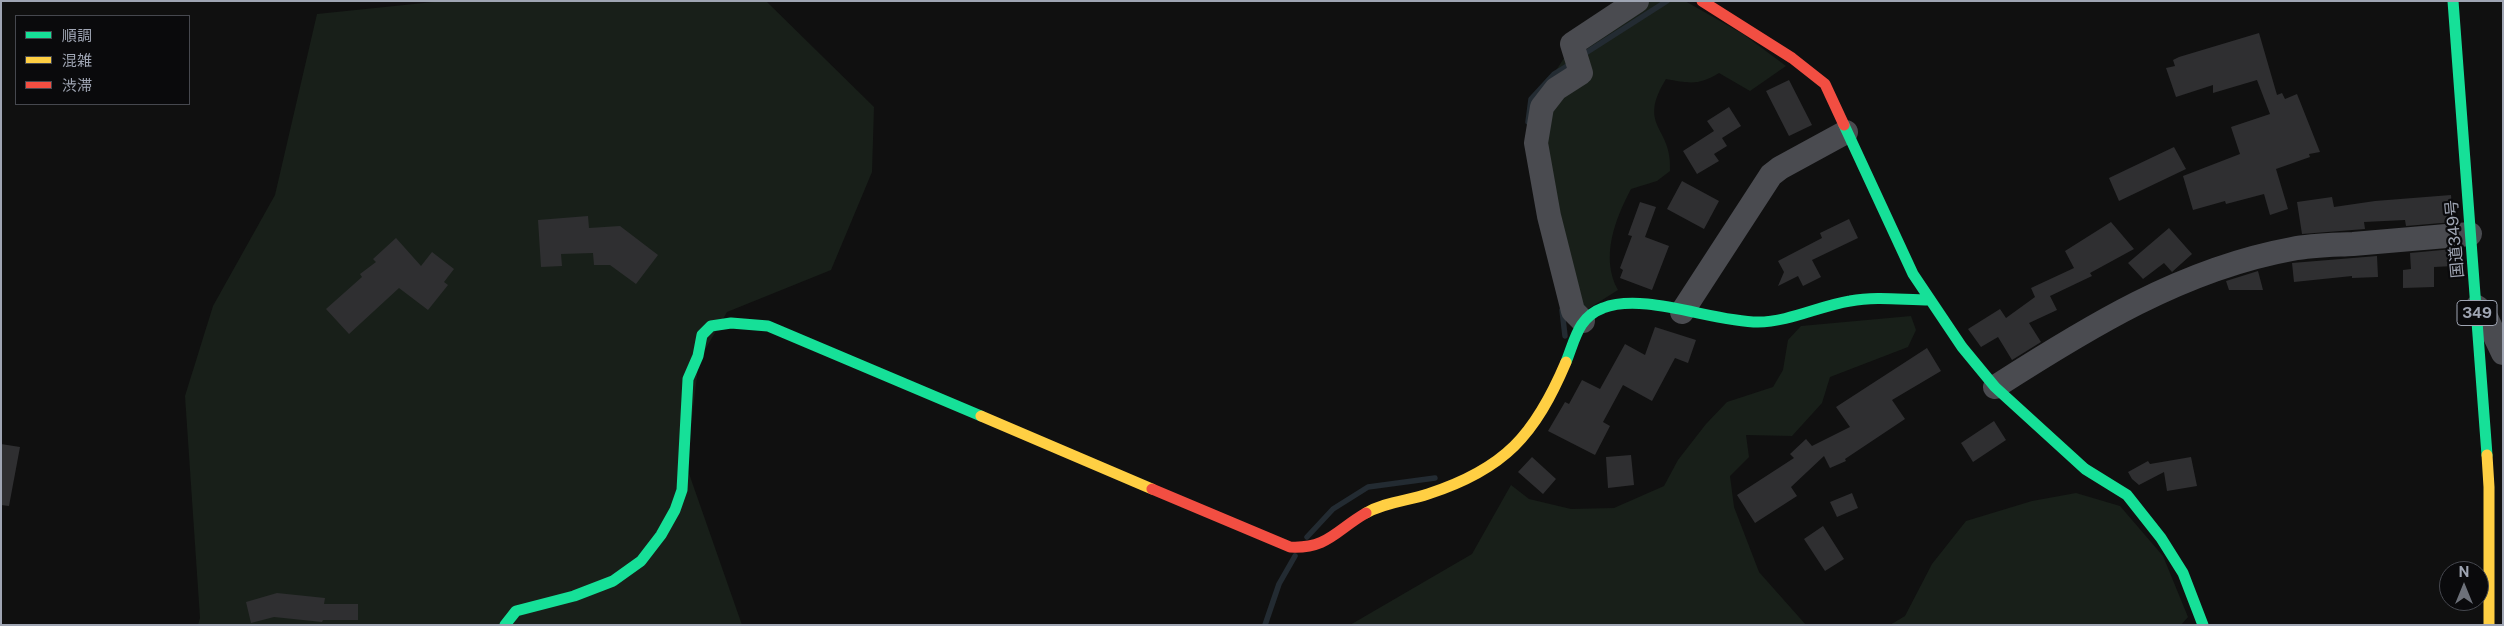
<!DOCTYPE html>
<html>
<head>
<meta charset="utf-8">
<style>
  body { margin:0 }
  #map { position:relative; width:2504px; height:626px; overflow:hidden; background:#101010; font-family:"Public Sans","Noto Sans JP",sans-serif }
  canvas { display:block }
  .frame { position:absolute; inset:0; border:2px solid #9fa5b3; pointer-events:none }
  .legend { position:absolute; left:15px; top:15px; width:175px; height:90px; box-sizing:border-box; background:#0a0a0c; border:1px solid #46484f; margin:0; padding:6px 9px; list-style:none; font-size:15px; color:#9fa5b3 }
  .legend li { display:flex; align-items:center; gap:10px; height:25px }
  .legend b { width:25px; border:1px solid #46484f }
  .north { position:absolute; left:2439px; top:561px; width:50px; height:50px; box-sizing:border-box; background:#0a0a0c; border:1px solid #46484f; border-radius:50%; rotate:0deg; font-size:14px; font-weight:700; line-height:20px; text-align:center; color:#9fa5b3 }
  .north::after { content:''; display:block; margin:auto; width:18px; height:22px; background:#6d717a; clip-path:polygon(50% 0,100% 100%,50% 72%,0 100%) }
</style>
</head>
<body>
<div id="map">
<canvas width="2504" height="626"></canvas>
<div class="frame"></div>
<ul class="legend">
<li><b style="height:6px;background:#16e098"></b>順調</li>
<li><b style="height:6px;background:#ffcf43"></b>混雑</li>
<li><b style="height:6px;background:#f24e42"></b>渋滞</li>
</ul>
<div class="north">N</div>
</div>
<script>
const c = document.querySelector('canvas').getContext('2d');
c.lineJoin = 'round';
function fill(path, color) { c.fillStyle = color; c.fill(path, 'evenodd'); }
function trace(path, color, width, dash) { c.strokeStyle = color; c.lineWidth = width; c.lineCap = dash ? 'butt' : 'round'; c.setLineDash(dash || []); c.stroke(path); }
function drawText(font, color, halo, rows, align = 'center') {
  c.font = font + ' "Public Sans","Noto Sans JP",sans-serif'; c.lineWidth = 4.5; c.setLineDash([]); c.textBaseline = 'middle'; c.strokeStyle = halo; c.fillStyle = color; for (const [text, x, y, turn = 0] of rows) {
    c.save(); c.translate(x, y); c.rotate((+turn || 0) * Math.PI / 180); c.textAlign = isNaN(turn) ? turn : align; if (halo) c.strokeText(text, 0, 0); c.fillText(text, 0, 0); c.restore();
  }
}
const green = new Path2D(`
  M 443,1 L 766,1 L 874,107 L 872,172 L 831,270 L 727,312 L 699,360 L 686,465 L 742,625 L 198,625 L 200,618 L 185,396 L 213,306 L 275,195 L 317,14 Z
  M 1648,1 L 1685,1 L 1743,34 L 1786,66 L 1750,91 L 1719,73 C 1698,86 1689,83 1666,79 C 1636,128 1673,126 1670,171 L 1657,181 L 1631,189 C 1615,219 1600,258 1618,290 L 1583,312 L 1542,148 L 1542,92 L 1568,52 Z
  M 1911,316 L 1916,330 L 1908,347 L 1830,377 L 1822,403 L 1792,436 L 1746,435 L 1749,457 L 1730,476 L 1734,507 L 1759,572 L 1806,625 L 1350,625 L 1472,554 L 1511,485 L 1529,499 L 1571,509 L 1614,508 L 1664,486 L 1678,460 L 1706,424 L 1727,402 L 1773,387 L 1783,370 L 1788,340 L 1801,326 Z
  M 2076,493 L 2120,506 L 2163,556 L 2188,617 L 2181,625 L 1890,625 L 1905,616 L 1932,564 L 1966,521 L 2032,501 Z`);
const stream = new Path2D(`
  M 1581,56 L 1667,1
  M 1528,122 L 1531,99 L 1554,74 L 1572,63
  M 1562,310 L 1565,336
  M 1307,537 L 1333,509 L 1368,487 L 1435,478
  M 1265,625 L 1279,584 L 1295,556`);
const building = new Path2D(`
  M 2259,33 L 2277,95 L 2282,93 L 2285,99 L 2297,94 L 2320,152 L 2309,154 L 2310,157 L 2276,169 L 2288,209 L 2270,215 L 2264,194 L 2226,204 L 2225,201 L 2193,210 L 2183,176 L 2240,154 L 2231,127 L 2270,114 L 2257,80 L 2213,93 L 2213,85 L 2176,97 L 2166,68 L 2175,66 L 2173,60 L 2179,57 Z
  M 1789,80 L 1812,125 L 1789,136 L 1766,91 Z
  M 1729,107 L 1741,126 L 1722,138 L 1727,146 L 1714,154 L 1719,161 L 1697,174 L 1683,151 L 1714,131 L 1707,121 Z
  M 2174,147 L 2186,169 L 2119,201 L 2109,178 Z
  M 1682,181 L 1719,201 L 1704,229 L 1667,209 Z
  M 2451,195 L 2453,222 L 2406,226 L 2405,220 L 2364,222 L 2365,229 L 2302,234 L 2297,202 L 2332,197 L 2334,207 L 2375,201 Z
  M 1640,202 L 1656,207 L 1645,237 L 1669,246 L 1652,290 L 1620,278 L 1623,270 L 1620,268 L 1632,236 L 1628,235 Z
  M 588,216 L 589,228 L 620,226 L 658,255 L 636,284 L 610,265 L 594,265 L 593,253 L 561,254 L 562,266 L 541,267 L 538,220 Z
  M 1849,219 L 1858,238 L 1812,260 L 1821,277 L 1803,286 L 1798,276 L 1778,286 L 1784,272 L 1778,261 L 1822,238 L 1820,233 Z
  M 2111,222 L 2134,249 L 2090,273 L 2092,276 L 2050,296 L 2057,310 L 2029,323 L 2041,342 L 2012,360 L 1998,337 L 1981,347 L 1968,329 L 2000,309 L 2006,318 L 2035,297 L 2031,288 L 2074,268 L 2065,251 Z
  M 2169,228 L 2192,254 L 2172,272 L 2164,263 L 2143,279 L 2128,263 Z
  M 396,238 L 421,266 L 432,252 L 454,269 L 444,282 L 448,285 L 428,310 L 399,288 L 349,334 L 326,309 L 362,277 L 360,274 L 376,262 L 373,259 Z
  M 2453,249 L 2454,266 L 2434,267 L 2434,287 L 2403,288 L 2403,270 L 2411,269 L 2410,253 Z
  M 2377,256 L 2378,277 L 2352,278 L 2352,276 L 2294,282 L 2292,263 Z
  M 2258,271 L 2263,290 L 2229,290 L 2226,281 Z
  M 1655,327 L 1696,340 L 1688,363 L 1675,358 L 1652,401 L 1623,385 L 1603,422 L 1610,426 L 1595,455 L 1548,431 L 1565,402 L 1569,404 L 1582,380 L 1600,389 L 1625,344 L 1645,355 Z
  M 1927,348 L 1941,371 L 1892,400 L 1905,419 L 1845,459 L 1846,461 L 1830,468 L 1824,456 L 1791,487 L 1797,496 L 1755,523 L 1737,495 L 1794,458 L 1790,454 L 1806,439 L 1812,446 L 1850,427 L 1836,407 Z
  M 1994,421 L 2006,440 L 1973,462 L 1961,443 Z
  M 1,444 L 20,447 L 9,506 L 1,505 Z
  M 1631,455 L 1634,485 L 1608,488 L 1606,457 Z
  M 1532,457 L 1556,479 L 1543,494 L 1518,472 Z
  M 2191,457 L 2197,486 L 2167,491 L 2164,472 L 2139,485 L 2132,479 L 2128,472 L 2148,461 L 2150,464 Z
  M 1852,493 L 1858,508 L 1837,517 L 1830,502 Z
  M 1823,526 L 1844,559 L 1825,571 L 1804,539 Z
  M 277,593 L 325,598 L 324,604 L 358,604 L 358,620 L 323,620 L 322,622 L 274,617 L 251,623 L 246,602 Z`);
const street = new Path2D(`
  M 2477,307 L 2484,313 L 2503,353
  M 1682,312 L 1771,175 L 1780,168 L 1846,132
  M 1583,321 L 1573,311 L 1549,216 L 1536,143 L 1542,107 L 1556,89 L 1581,73 L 1572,44 L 1637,1
  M 1995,387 C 2087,328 2182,269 2292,249 C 2312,245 2333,245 2353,244 C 2392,241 2431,237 2470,234`);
const fast = new Path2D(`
  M 2453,1 L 2487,455
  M 1844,125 L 1913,274 L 1962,347 L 1995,387 L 2085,469 L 2127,495 L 2161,538 L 2183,573 L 2203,625
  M 1566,362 C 1575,340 1578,317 1603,308 C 1644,292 1713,322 1758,322 C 1789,322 1819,306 1850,301 C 1877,296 1903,300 1930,300
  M 505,625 L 516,611 L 574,596 L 613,581 L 641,561 L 661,535 L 675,510 L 682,490 L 688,379 L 698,356 L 702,335 L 711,326 L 731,323 L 768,326 L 981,416`);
const slow = new Path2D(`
  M 981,416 L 1152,489
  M 2487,455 L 2489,487 L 2489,625
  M 1366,513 C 1385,502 1407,501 1428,494 C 1505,469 1535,435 1566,362`);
const jam = new Path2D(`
  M 1702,1 L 1792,58 L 1825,84 L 1844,125
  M 1152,489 L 1290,547 C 1328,549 1336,530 1366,513`);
const shields = [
  [2477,313,40]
];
const shieldNames = [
  ["349",2477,313]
];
const streetNames = [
  ["国道349号",2455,239,-95]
];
fill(green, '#181f19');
trace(stream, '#232b32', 5.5);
fill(building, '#2f2f31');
trace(street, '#4a4b50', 24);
trace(fast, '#16e098', 11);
trace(slow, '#ffcf43', 11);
trace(jam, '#f24e42', 11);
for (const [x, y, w] of shields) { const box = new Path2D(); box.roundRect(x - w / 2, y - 12.5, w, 25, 4); c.fillStyle = '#0a0a0c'; c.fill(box); trace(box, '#9fa5b3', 1); }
drawText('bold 15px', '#9fa5b3', null, shieldNames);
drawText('16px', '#9fa5b3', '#0a0a0c', streetNames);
</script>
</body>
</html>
